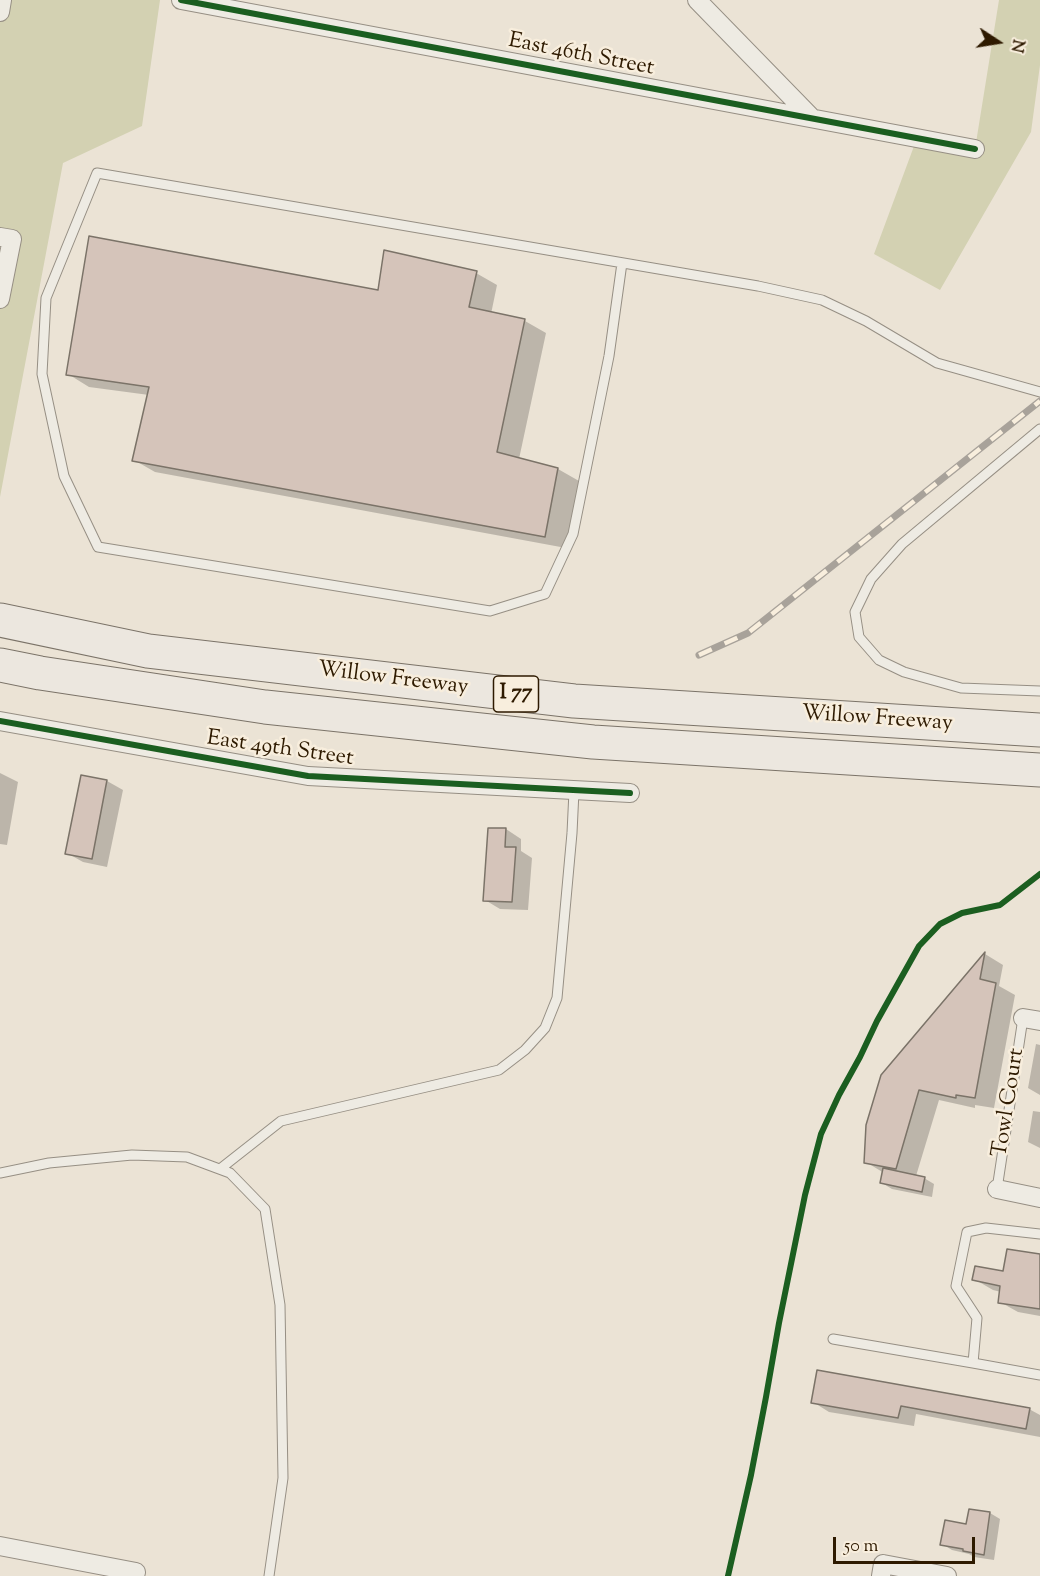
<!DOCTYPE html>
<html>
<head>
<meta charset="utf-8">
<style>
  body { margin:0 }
  #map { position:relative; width:1040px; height:1576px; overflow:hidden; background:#ebe3d5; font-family:"Sorts Mill Goudy",serif }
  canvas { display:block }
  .north { position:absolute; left:968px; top:12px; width:60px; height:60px; -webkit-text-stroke:4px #f8eedd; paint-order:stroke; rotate:102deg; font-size:16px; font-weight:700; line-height:24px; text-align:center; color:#2e1a00 }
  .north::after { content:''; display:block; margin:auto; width:21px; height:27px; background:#2e1a00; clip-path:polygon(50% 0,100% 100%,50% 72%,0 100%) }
  .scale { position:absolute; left:833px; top:1537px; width:142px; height:27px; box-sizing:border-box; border:3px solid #2e1a00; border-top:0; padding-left:8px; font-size:18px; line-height:21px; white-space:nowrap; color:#2e1a00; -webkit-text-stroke:4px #f8eedd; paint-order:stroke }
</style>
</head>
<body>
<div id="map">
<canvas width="1040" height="1576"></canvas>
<div class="north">N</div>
<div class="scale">50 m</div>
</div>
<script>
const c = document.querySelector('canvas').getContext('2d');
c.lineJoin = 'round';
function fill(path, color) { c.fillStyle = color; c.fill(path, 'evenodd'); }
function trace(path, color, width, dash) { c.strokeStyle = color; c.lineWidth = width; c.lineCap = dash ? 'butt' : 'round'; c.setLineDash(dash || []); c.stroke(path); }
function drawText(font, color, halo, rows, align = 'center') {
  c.font = font + ' "Sorts Mill Goudy",serif'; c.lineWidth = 5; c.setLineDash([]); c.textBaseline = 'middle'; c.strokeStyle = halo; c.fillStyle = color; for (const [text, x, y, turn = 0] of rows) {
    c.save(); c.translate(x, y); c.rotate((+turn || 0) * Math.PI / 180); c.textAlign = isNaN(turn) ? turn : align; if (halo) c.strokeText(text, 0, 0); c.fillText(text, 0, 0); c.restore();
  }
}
const green = new Path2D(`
  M 2,0 L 160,0 L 142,126 L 63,163 L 0,497 L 0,299 L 12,239 L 0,237 L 0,12 Z
  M 999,0 L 1040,0 L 1040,65 L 1031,132 L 940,290 L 874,254 L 917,138 L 975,149 Z`);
const shadow = new Path2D(`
  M 476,273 L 497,285 L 491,314 L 525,321 L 546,333 L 519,459 L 558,469 L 579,481 L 566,548 L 155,472 L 134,460 L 149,395 L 89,387 L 68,374 L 379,292 Z
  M 0,773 L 18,782 L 7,845 L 0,844 Z
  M 82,777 L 107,781 L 123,790 L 107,867 L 83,862 L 67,853 Z
  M 506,829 L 521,839 L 521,851 L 532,858 L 528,910 L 500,909 L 485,900 Z
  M 985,954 L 1003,965 L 999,986 L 1015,995 L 994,1108 L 975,1105 L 975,1108 L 939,1100 L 916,1176 L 924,1178 L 934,1184 L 932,1197 L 892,1189 L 882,1183 L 884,1173 L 866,1162 L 882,1076 Z
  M 1036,1044 L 1040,1045 L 1040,1095 L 1028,1088 Z
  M 1033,1111 L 1040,1112 L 1040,1148 L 1028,1142 Z
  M 1040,1256 L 1040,1316 L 1018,1312 L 1000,1302 L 1001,1292 L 993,1290 L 974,1279 L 1004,1273 Z
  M 813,1402 L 1029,1409 L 1040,1415 L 1040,1437 L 916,1414 L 914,1426 L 829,1412 Z
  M 990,1513 L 1000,1519 L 994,1560 L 974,1557 L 969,1554 L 952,1550 L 942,1544 L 968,1526 Z`);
const building = new Path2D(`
  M 89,236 L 378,290 L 384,250 L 477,271 L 469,307 L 525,319 L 497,452 L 558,468 L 545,537 L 132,461 L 149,387 L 66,375 Z
  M 81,775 L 107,780 L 92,859 L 65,854 Z
  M 488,828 L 506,828 L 505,847 L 516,847 L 512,902 L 483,901 Z
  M 985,952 L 980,979 L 996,983 L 975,1098 L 956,1095 L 956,1098 L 919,1090 L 896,1169 L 864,1163 L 866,1125 L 881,1075 Z
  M 883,1168 L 925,1177 L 922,1192 L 880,1183 Z
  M 1007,1249 L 1040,1254 L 1040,1309 L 998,1303 L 1000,1286 L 972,1280 L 975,1266 L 1003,1271 Z
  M 817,1370 L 1030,1408 L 1026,1429 L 901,1406 L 898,1418 L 811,1403 Z
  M 969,1509 L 990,1512 L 984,1555 L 963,1551 L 963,1549 L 940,1545 L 945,1520 L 966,1524 Z`);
const service = new Path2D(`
  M 622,263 L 609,356 L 573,534 L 545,594 L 490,611 L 98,547 L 64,476 L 42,374 L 46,298 L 97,173 L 758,286 L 822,300 L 866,321 L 937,363 L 1040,392
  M 1040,429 L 902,544 L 871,579 L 855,612 L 859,637 L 879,660 L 904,672 L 961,688 L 1040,691
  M 220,1169 L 281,1121 L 499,1070 L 525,1050 L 545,1028 L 557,998 L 572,833 L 574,791
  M 0,1173 L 49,1163 L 132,1155 L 187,1157 L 230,1173 L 265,1209 L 280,1305 L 283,1478 L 269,1576
  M 997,1189 L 1023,1018
  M 1040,1234 L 986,1228 L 967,1232 L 956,1286 L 977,1318 L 973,1363 L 1040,1375
  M 833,1339 L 973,1363`);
const minor = new Path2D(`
  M 181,0 L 975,149
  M 697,0 L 811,117
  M 0,12 L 2,0
  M 0,237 L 12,239 L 0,299
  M 0,721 L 308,776 L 630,793
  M 1023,1018 L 1040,1021
  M 997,1189 L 1040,1198
  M 0,1546 L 136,1572 L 135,1576
  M 881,1576 L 883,1564 L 947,1576`);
const motorway = new Path2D(`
  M 0,620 L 148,651 L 574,701 L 1040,730
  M 0,665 L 40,673 L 265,707 L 593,742 L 1040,770`);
const rail = new Path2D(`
  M 699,655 L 748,633 L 1040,401`);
const cycleway = new Path2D(`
  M 181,0 L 975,149
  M 0,721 L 308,776 L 630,793
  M 728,1576 L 751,1475 L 766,1397 L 779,1323 L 805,1195 L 821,1134 L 839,1095 L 860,1057 L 877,1021 L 919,946 L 940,924 L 962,913 L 1000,905 L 1040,874`);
const shields = [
  [516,694,45]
];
const shieldNames = [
  ["I 77",516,694]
];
const streetNames = [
  ["East 46th Street",581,56,11],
  ["Willow Freeway",393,680,7],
  ["Willow Freeway",877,720,4],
  ["East 49th Street",280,750,8],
  ["Towl Court",1010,1103,-81]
];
fill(green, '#d3d1b2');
fill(shadow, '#0003');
fill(building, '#d5c4ba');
trace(building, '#7b7368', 1.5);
trace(service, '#968f84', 11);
trace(minor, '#968f84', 20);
trace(motorway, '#7b7368', 35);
trace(service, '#eeebe3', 9);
trace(minor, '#eeebe3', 18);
trace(motorway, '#ece7df', 33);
trace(rail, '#a8a29a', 7);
trace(rail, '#f8eedd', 4.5, [14]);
trace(cycleway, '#1b5e20', 6);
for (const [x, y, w] of shields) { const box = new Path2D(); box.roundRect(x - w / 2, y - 18, w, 36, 4.5); c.fillStyle = '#f8eedd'; c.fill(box); trace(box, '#2e1a00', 1.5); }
drawText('bold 21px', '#2e1a00', null, shieldNames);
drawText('22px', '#2e1a00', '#f8eedd', streetNames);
</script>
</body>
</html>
